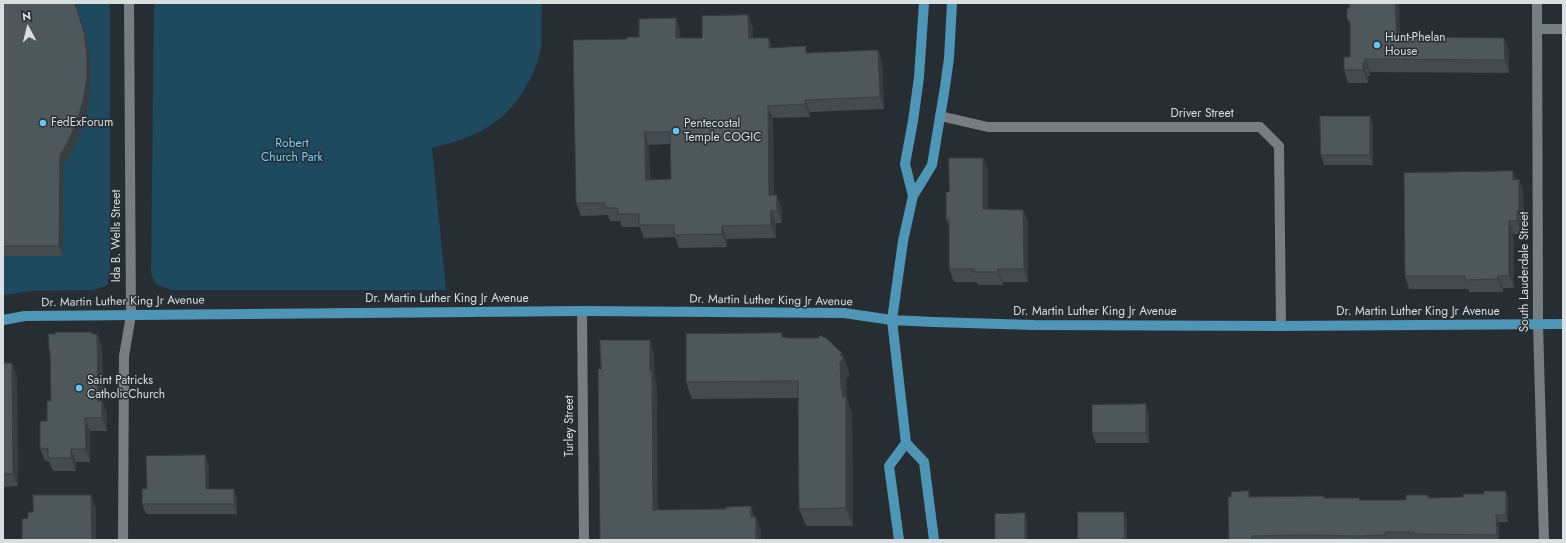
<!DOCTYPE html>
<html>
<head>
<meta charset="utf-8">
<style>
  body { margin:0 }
  #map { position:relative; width:1566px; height:543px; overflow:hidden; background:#272e33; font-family:Jost,sans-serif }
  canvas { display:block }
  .frame { position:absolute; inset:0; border:4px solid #d9dee1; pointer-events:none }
  .north { position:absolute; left:8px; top:8px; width:40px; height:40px; -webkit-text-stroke:3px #272e33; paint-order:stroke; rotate:353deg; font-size:11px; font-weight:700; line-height:16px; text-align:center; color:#d9dee1 }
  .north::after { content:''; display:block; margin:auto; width:14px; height:18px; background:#d9dee1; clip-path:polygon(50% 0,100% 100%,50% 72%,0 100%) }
</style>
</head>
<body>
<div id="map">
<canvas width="1566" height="543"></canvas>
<div class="frame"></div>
<div class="north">N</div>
</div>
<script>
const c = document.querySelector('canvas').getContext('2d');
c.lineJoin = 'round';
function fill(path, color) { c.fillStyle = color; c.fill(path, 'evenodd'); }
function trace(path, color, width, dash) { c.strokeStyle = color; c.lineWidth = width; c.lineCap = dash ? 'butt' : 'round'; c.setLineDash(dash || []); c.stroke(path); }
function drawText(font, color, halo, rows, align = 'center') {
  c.font = font + ' Jost,sans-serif'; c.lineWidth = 3; c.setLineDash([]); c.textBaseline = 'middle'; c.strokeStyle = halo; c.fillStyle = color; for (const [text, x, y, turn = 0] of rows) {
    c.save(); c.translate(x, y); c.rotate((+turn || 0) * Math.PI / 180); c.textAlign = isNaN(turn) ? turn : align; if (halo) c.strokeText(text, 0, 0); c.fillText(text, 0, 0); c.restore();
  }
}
const green = new Path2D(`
  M 3,3 L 110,3 L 110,273 L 107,285 L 97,289 L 91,290 L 32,291 L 3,295 Z
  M 154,3 L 542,3 C 541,17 542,32 541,46 C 539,59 535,70 529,81 C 507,124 476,137 432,148 L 446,290 L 172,290 L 156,284 L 151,273 Z`);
const minor = new Path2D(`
  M 1537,3 L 1538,324 L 1544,540
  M 1537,29 L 1563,29
  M 940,116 L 988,127 L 1260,127 L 1279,146 L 1281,326
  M 582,311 L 584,540
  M 123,540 L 124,356 L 131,315 L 129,3`);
const major = new Path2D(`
  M 913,196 L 905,164 L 913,121 L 919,77 L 924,3
  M 3,320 L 25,316 L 582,311 L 844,313 L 892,320 L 934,322 L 1034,325 L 1281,326 L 1563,324
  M 899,540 L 889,466 L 906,443
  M 934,540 L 924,462 L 906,443 L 892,320 L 903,241 L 913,196 L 932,165 L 945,87 L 949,58 L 952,3`);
const wall = new Path2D(`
  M 3,3 L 77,9 L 87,41 L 91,65 L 90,88 L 87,111 L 80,134 L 70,155 L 63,165 L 63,256 L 3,256 Z
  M 676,18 L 680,31 L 680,38 L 702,38 L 753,28 L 753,38 L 772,48 L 808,53 L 878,50 L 882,63 L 884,109 L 810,112 L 810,117 L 773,118 L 774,195 L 782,208 L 782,223 L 776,223 L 776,238 L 727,239 L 727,247 L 679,248 L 675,237 L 644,238 L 640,227 L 622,227 L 620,221 L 610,221 L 608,215 L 581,216 L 576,203 L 627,39 L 639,37 ZM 670,144 L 671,179 L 650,180 L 649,145 Z
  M 1347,18 L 1401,37 L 1509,51 L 1509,73 L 1370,72 L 1370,76 L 1368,76 L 1368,83 L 1348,83 L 1344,70 L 1350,57 L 1350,26 Z
  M 1370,116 L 1373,126 L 1373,165 L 1324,165 L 1321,155 Z
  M 988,170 L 988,209 L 1023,210 L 1028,222 L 1028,282 L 1003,282 L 1003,285 L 978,285 L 977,282 L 954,282 L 949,269 L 949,227 L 946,219 L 949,192 Z
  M 1519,179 L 1523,192 L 1524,224 L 1521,224 L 1521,234 L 1514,234 L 1514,288 L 1503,288 L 1503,292 L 1469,292 L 1468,289 L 1409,289 L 1405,276 L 1516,180 Z
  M 92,332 L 92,334 L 102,346 L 103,402 L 107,414 L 107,431 L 90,431 L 90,462 L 76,462 L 76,471 L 53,471 L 49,461 L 45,461 L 40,448 L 47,421 L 51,401 L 50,354 L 49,350 Z
  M 784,337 L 842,353 L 850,375 L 846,379 L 847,399 L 852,414 L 853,526 L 806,526 L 799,509 L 798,398 L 692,399 L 686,382 Z
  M 3,363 L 12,363 L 17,376 L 18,486 L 3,487 Z
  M 1149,414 L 1149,443 L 1096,443 L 1092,433 Z
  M 205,455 L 209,465 L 209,489 L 234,489 L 237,499 L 237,514 L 146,514 L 142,504 L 147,489 Z
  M 1506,491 L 1508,498 L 1508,522 L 1499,522 L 1499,540 L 1416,540 L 1416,539 L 1388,539 L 1388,540 L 1229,540 L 1231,497 L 1251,497 L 1324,498 L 1360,500 L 1406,500 L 1428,495 L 1430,498 L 1463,497 Z
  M 1127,519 L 1127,540 L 1078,540 L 1078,539 Z`);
const shadedWall = new Path2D(`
  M 1395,3 L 1399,3 L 1401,50 L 1397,37 Z
  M 77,9 L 87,41 L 91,65 L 90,88 L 87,111 L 80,134 L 70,155 L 63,165 L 63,256 L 59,246 L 60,155 Z
  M 748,15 L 753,28 L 753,51 L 749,38 Z
  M 676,18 L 680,31 L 681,51 L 676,38 Z
  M 769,38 L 773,50 L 769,48 Z
  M 1504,38 L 1509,51 L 1509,73 L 1505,60 Z
  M 878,50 L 882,63 L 884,109 L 880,97 Z
  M 1365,59 L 1370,72 L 1370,76 L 1365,63 Z
  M 1363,63 L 1368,76 L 1368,83 L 1363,70 Z
  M 805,100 L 810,112 L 810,117 L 805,104 Z
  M 768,106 L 773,118 L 774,208 L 769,195 Z
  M 1370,116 L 1373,126 L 1373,165 L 1370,155 Z
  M 645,132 L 649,145 L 651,192 L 646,180 Z
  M 983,158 L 988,170 L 988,222 L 983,209 Z
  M 1513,171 L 1518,183 L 1513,180 Z
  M 1519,179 L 1523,192 L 1524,224 L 1519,211 Z
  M 777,195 L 782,208 L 782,223 L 777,211 Z
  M 1023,210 L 1028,222 L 1028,282 L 1024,269 Z
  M 771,211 L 776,223 L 776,238 L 771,225 Z
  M 1517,211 L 1521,224 L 1521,234 L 1517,221 Z
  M 1509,221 L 1514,234 L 1514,288 L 1509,276 Z
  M 722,226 L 727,239 L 727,247 L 722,234 Z
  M 998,269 L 1003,282 L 1003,285 L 998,272 Z
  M 1498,276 L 1503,288 L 1503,292 L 1498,279 Z
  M 97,334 L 102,346 L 103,402 L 107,414 L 107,431 L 102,418 L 98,401 Z
  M 650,340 L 654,353 L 655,378 L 657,383 L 658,522 L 653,510 Z
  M 842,353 L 850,375 L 846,379 L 847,399 L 852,414 L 853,526 L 846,508 L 843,397 L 841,389 L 840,362 L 840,355 Z
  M 12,363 L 17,376 L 18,486 L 13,474 Z
  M 1146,404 L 1149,414 L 1149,443 L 1146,433 Z
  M 85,418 L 90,431 L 90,462 L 86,449 Z
  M 71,449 L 76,462 L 76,471 L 71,458 Z
  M 205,455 L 209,465 L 209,499 L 206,489 Z
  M 234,489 L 237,499 L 237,514 L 234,504 Z
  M 1506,491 L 1508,498 L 1508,522 L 1506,515 Z
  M 91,495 L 96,508 L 96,540 L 92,540 Z
  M 751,506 L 756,519 L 751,517 Z
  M 1124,512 L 1127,519 L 1127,540 L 1125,540 L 1125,538 Z
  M 1025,513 L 1027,520 L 1027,540 L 1025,540 Z
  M 1496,515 L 1499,522 L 1499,540 L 1498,540 L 1497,535 Z
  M 756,517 L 761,530 L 761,540 L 756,540 Z
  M 1385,532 L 1388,539 L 1388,540 L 1387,540 L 1385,535 Z`);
const building = new Path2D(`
  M 3,3 L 74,3 L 77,9 L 84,32 L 87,55 L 87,78 L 83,101 L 76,124 L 66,145 L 60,155 L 59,246 L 3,246 Z
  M 1349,3 L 1395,3 L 1397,37 L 1504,38 L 1505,60 L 1365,59 L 1365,63 L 1363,63 L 1363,70 L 1344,70 L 1344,57 L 1350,57 L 1350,21 L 1347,18 L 1347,9 L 1349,8 Z
  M 748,15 L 749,38 L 769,38 L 769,48 L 806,46 L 806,53 L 878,50 L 880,97 L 805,100 L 805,104 L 768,106 L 769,195 L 777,195 L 777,211 L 771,211 L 771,225 L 722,226 L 722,234 L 674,235 L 674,225 L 639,225 L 639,214 L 618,214 L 617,208 L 605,208 L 605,203 L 576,203 L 573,40 L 627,39 L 627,37 L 639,37 L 639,19 L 676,18 L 676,38 L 702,38 L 702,16 ZM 645,132 L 670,132 L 671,179 L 646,180 Z
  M 1320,116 L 1370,116 L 1370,155 L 1321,155 Z
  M 949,158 L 983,158 L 983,209 L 1023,210 L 1024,269 L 998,269 L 998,272 L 974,272 L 974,269 L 949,269 L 949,219 L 946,219 L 946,192 L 949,192 Z
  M 1513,171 L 1513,180 L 1519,179 L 1519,211 L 1517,211 L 1517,221 L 1509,221 L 1509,276 L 1498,276 L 1498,279 L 1465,280 L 1465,276 L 1405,276 L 1404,173 Z
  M 55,332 L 92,332 L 92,334 L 97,334 L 98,401 L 102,401 L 102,418 L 85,418 L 86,449 L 71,449 L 71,458 L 48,458 L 48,449 L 40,448 L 40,421 L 47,421 L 47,401 L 51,401 L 50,350 L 49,350 L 48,334 L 55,334 Z
  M 782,333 L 782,337 L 790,338 L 818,338 L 821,335 L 824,338 L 825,337 L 842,353 L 840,355 L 844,358 L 840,362 L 841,389 L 842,389 L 843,397 L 846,397 L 846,508 L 799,509 L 798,381 L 686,382 L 686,334 Z
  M 600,340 L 650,340 L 650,371 L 652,371 L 653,510 L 726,509 L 726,507 L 751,506 L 751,517 L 756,517 L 756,540 L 600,540 L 598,369 L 601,369 Z
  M 3,363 L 12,363 L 13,474 L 3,474 Z
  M 1146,404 L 1146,433 L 1092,433 L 1092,405 Z
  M 205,455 L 206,489 L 234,489 L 234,504 L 142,504 L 142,489 L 147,489 L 146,456 Z
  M 1249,491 L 1249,497 L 1324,496 L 1324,498 L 1359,498 L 1359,500 L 1406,500 L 1406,495 L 1428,495 L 1428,498 L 1463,497 L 1463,494 L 1484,494 L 1484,491 L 1506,491 L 1506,515 L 1496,515 L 1497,535 L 1414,534 L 1414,532 L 1385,532 L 1385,535 L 1359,536 L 1304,535 L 1252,536 L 1252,540 L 1229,540 L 1228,497 L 1231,497 L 1231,492 Z
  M 33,495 L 91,495 L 92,540 L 22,540 L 22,519 L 28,518 L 28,512 L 33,512 Z
  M 1078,512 L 1124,512 L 1125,538 L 1122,538 L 1122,540 L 1081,540 L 1081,539 L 1078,539 Z
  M 1025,513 L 1025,540 L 995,540 L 995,514 Z`);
const markers = [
  [1377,45,4,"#6ac3f1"],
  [43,123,4,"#6ac3f1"],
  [676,131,4,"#6ac3f1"],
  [79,388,4,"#6ac3f1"]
];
const poiNames = [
  ["Hunt-Phelan",1385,38],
  ["House",1385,52],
  ["FedExForum",51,123],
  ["Pentecostal",684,124],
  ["Temple COGIC",684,138],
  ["Saint Patricks",87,381],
  ["CatholicChurch",87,395]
];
const streetNames = [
  ["Driver Street",1202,114],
  ["Ida B. Wells Street",117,236,-90],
  ["South Lauderdale Street",1525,272,-90],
  ["Dr. Martin Luther King Jr Avenue",447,299],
  ["Dr. Martin Luther King Jr Avenue",771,301,1],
  ["Dr. Martin Luther King Jr Avenue",123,302,-1],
  ["Dr. Martin Luther King Jr Avenue",1095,312],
  ["Dr. Martin Luther King Jr Avenue",1418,312],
  ["Turley Street",570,426,-90]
];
const parkNames = [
  ["Robert",292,144],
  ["Church Park",292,158]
];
fill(green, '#1e495f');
trace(minor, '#757e83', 10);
trace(major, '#4f95b5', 10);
fill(wall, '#434b4f');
fill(shadedWall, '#373d40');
fill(building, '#4e575c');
trace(building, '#373d40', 1);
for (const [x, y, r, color] of markers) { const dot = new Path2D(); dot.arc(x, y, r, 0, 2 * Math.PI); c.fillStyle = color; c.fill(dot); trace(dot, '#272e33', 1.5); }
drawText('12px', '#d9dee1', '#272e33', poiNames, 'left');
drawText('12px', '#d9dee1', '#272e33', streetNames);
drawText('12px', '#78cefa', '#272e33', parkNames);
</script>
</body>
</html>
